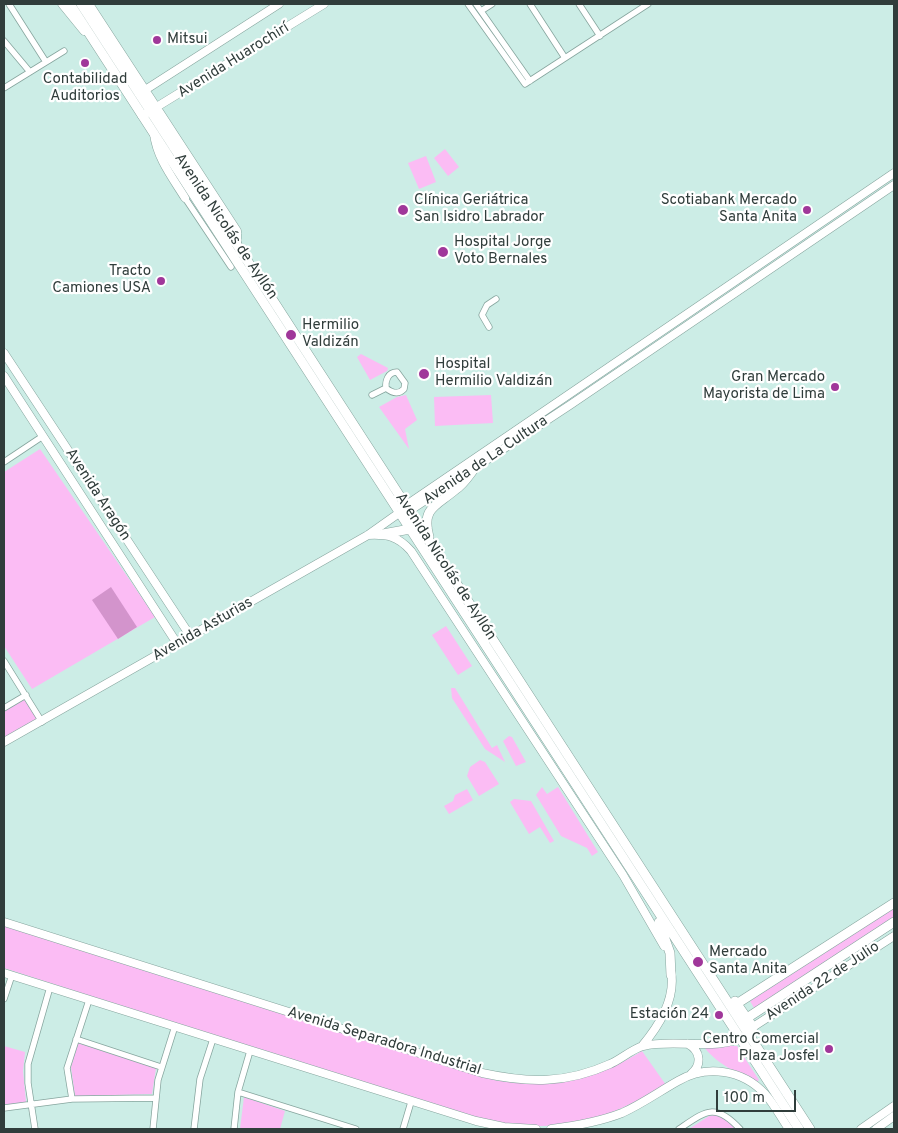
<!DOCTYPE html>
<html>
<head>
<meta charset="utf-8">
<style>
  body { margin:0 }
  #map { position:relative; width:898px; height:1133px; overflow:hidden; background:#ccede6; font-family:Overpass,sans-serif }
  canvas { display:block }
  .frame { position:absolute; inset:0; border:5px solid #303d3b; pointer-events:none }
  .scale { position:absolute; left:716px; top:1090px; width:80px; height:22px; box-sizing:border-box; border:2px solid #303d3b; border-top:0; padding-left:6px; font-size:15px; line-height:18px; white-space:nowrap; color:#303d3b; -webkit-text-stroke:4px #fff; paint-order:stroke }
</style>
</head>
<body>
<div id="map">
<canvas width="898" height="1133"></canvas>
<div class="frame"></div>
<div class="scale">100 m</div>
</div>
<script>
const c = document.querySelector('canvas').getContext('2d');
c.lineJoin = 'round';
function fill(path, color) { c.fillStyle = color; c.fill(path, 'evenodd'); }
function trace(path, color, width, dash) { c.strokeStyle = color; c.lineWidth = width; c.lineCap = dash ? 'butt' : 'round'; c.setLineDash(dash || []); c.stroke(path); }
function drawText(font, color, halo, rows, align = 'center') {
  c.font = font + ' Overpass,sans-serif'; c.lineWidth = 4.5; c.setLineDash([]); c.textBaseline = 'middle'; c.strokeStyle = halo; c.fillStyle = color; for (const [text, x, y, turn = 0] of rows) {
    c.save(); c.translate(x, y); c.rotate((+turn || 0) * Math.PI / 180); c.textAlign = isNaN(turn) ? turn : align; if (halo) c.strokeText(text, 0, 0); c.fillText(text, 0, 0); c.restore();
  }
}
const green = new Path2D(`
  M 445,149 L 459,167 L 448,176 L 434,158 Z
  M 426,156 L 436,182 L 419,189 L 408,163 Z
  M 361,354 L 388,368 L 387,371 L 370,380 L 357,357 Z
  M 406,395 L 417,420 L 405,429 L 409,449 L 379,407 L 397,397 Z
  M 491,395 L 493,423 L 435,426 L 434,397 Z
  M 40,449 L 155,617 L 32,689 L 4,646 L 4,472 Z
  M 446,626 L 472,666 L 458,675 L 432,635 Z
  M 451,688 L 455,688 L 492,748 L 497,745 L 505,762 L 485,749 L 452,698 Z
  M 25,699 L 37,719 L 4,738 L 4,711 Z
  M 509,736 L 512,737 L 526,762 L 516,766 L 503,741 Z
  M 480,760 L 485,762 L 499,784 L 479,796 L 467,776 L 470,767 Z
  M 542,787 L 547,794 L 558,787 L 598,852 L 592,856 L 587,848 L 561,836 L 536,795 Z
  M 467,789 L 473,800 L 449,814 L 444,806 L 453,801 L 455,795 Z
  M 514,799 L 531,801 L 554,841 L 550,843 L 540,827 L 529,834 L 510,802 Z
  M 894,908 L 894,917 L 754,1008 L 750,1001 Z
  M 4,922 L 494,1080 C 551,1089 594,1081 642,1051 L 666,1085 C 606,1120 571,1130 501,1125 L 232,1042 L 4,968 Z
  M 78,1043 L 156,1068 L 152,1094 L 75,1096 L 71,1067 Z
  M 703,1045 L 737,1046 L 759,1080 L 756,1082 C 738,1073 714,1063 703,1045 Z
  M 4,1046 L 25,1052 L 23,1071 L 26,1102 L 4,1105 Z
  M 244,1097 L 285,1111 L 280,1129 L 240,1129 Z
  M 715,1115 L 725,1118 L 736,1129 L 689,1129 L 709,1116 Z`);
const water = new Path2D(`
  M 111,587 L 137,627 L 118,639 L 92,600 Z`);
const street = new Path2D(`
  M 9,4 L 46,62
  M 468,4 L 525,84 L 648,4
  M 476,4 L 530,81
  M 530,4 L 565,58
  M 579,4 L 600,36
  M 481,11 L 492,4
  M 4,41 L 30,72
  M 4,88 L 64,51
  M 185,198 L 231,267
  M 489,327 L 482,315 L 487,305 L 496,299
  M 372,395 L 386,388 C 385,381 388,372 397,372 L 405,383 L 404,389 C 398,395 392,393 386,388
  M 4,462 L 43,436
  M 4,661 L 42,722
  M 4,708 L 26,695
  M 4,999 L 12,975
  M 76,1039 L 161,1067
  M 238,1092 L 356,1129
  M 72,1099 L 67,1068 L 89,1000
  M 4,1108 L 72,1099 L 155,1098
  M 35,1129 L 28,1083 L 28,1064 L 50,987
  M 153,1129 L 158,1080 L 175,1026
  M 194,1129 L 200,1079 L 213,1039
  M 234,1129 L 238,1092 L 250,1051
  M 403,1129 L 411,1102
  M 679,1129 C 706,1111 715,1102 740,1129`);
const secondary = new Path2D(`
  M 62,4 L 84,31
  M 89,4 L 237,231 L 237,244
  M 142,92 L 279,4
  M 142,116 L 324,4
  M 154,134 C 157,158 172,177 185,198
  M 4,353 L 191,637
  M 4,376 L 178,645
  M 406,513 L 570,405 L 894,185
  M 368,535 C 387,534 398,536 411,551 L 623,875 L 664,946
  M 4,742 L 368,535 L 399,513 L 405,506 L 894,173
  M 4,922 L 482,1073 C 528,1083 566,1084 610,1064 C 620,1060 632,1049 643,1046 C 677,1038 719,1053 749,1034
  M 4,973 L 476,1121 L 504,1127 L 536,1129
  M 753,1027 L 894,936
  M 688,1044 C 701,1051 702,1065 691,1074
  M 642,1046 C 659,1026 676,999 671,971
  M 551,1129 C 575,1126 599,1122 622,1113 C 642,1104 660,1091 678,1081 C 707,1064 743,1070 765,1094 C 775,1105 781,1118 789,1129
  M 861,1129 L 894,1106
  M 876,1129 L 894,1116`);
const primary = new Path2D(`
  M 70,4 L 799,1129
  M 81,4 L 810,1129
  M 383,534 L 410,529
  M 429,537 C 421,508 436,506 455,490 C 463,485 468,477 474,469
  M 659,922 L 670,953 L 671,975
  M 735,1001 L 753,1027 L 749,1034
  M 738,1003 L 894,903
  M 747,1018 L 894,922`);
const markers = [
  [157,40,5,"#a0379a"],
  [85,63,5,"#a0379a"],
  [403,210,6,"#a0379a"],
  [807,210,5,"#a0379a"],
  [443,252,6,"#a0379a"],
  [161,281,5,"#a0379a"],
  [291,335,6,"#a0379a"],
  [424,374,6,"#a0379a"],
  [835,387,5,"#a0379a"],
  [698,962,6,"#a0379a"],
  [719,1015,5,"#a0379a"],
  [829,1049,5,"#a0379a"]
];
const poiNames = [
  ["Mitsui",167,40],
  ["Contabilidad",85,80,"center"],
  ["Auditorios",85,97,"center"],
  ["Clínica Geriátrica",414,201],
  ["San Isidro Labrador",414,218],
  ["Scotiabank Mercado",797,201,"right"],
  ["Santa Anita",797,218,"right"],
  ["Hospital Jorge",454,243],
  ["Voto Bernales",454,260],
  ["Tracto",151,272,"right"],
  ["Camiones USA",151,289,"right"],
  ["Hermilio",302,326],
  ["Valdizán",302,343],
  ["Hospital",435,365],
  ["Hermilio Valdizán",435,382],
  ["Gran Mercado",825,378,"right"],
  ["Mayorista de Lima",825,395,"right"],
  ["Mercado",709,953],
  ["Santa Anita",709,970],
  ["Estación 24",709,1015,"right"],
  ["Centro Comercial",819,1040,"right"],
  ["Plaza Josfel",819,1057,"right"]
];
const streetNames = [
  ["Avenida Huarochirí",234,61,-32],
  ["Avenida Nicolás de Ayllón",225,227,56],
  ["Avenida de La Cultura",486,461,-34],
  ["Avenida Aragón",97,495,57],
  ["Avenida Nicolás de Ayllón",445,567,57],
  ["Avenida Asturias",203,630,-30],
  ["Avenida 22 de Julio",823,982,-33],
  ["Avenida Separadora Industrial",384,1042,17]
];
fill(green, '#fbbcf4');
fill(water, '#d394cc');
trace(street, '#86a59e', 7);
trace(secondary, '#86a59e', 9);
trace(primary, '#86a59e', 10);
trace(street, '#fff', 5.5);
trace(secondary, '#fff', 8);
trace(primary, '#fff', 9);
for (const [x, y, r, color] of markers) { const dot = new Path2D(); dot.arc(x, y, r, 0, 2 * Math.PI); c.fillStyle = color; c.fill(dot); trace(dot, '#fff', 2); }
drawText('15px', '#303d3b', '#fff', poiNames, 'left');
drawText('15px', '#303d3b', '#fff', streetNames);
</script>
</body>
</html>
